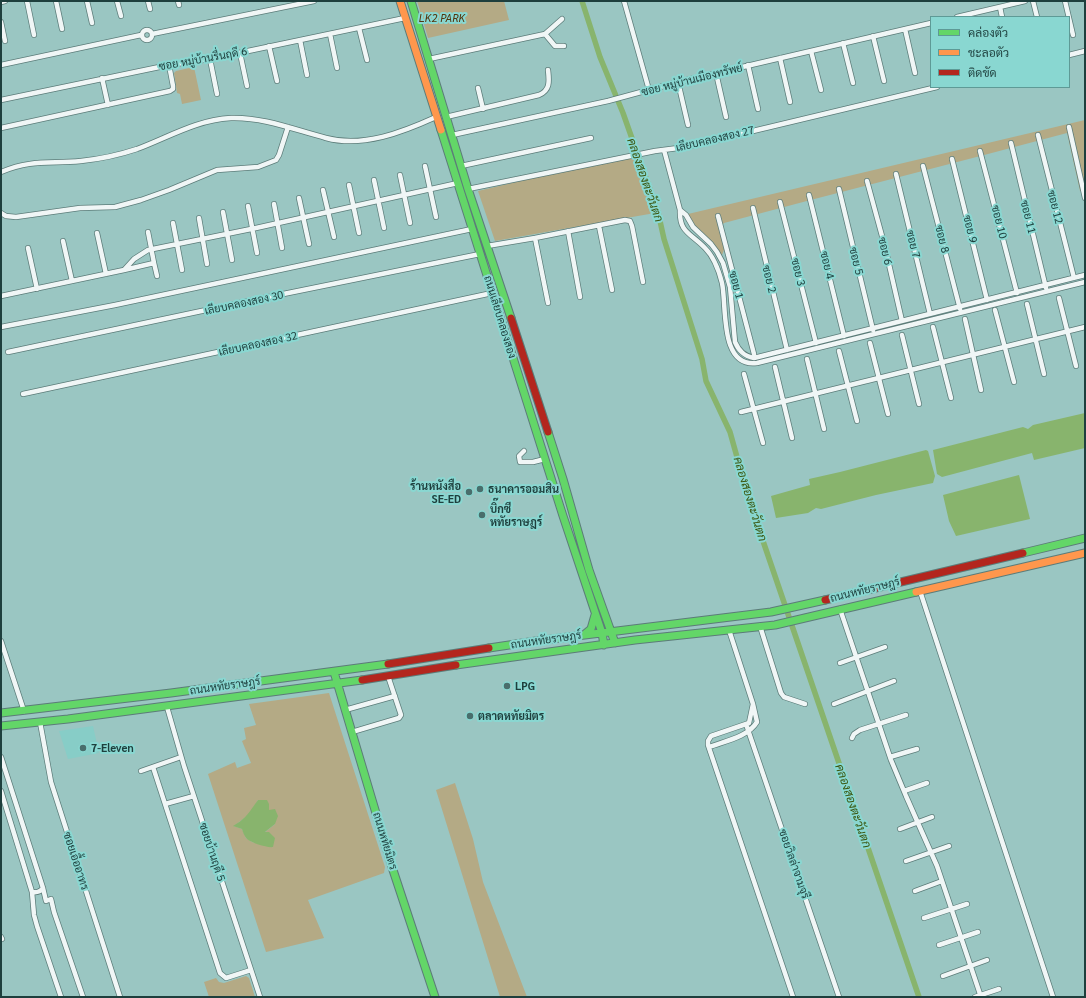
<!DOCTYPE html>
<html>
<head>
<meta charset="utf-8">
<style>
  body { margin:0 }
  #map { position:relative; width:1086px; height:998px; overflow:hidden; background:#9ac6c2; font-family:Georgia,Sarabun,serif }
  canvas { display:block }
  .frame { position:absolute; inset:0; border:2px solid #1e3f3d; pointer-events:none }
  .legend { position:absolute; left:930px; top:16px; width:140px; height:72px; box-sizing:border-box; background:#89d7d1; border:1px solid #5e9a96; margin:0; padding:5px 7px; list-style:none; font-size:12px; color:#1e3f3d }
  .legend li { display:flex; align-items:center; gap:8px; height:20px }
  .legend b { width:20px; border:1px solid #5e9a96 }
</style>
</head>
<body>
<div id="map">
<canvas width="1086" height="998"></canvas>
<div class="frame"></div>
<ul class="legend">
<li><b style="height:5px;background:#63d668"></b>คล่องตัว</li>
<li><b style="height:5px;background:#ff974d"></b>ชะลอตัว</li>
<li><b style="height:5px;background:#b3261e"></b>ติดขัด</li>
</ul>
</div>
<script>
const c = document.querySelector('canvas').getContext('2d');
c.lineJoin = 'round';
function fill(path, color) { c.fillStyle = color; c.fill(path, 'evenodd'); }
function trace(path, color, width, dash) { c.strokeStyle = color; c.lineWidth = width; c.lineCap = dash ? 'butt' : 'round'; c.setLineDash(dash || []); c.stroke(path); }
function drawText(font, color, halo, rows, align = 'center') {
  c.font = font + ' Georgia,Sarabun,serif'; c.lineWidth = 4; c.setLineDash([]); c.textBaseline = 'middle'; c.strokeStyle = halo; c.fillStyle = color; for (const [text, x, y, turn = 0] of rows) {
    c.save(); c.translate(x, y); c.rotate((+turn || 0) * Math.PI / 180); c.textAlign = isNaN(turn) ? turn : align; if (halo) c.strokeText(text, 0, 0); c.fillText(text, 0, 0); c.restore();
  }
}
const built = new Path2D(`
  M 93,726 L 99,753 L 68,759 L 59,731 Z`);
const green = new Path2D(`
  M 417,1 L 504,1 L 509,20 L 428,38 Z
  M 194,67 L 201,100 L 182,104 L 180,94 L 177,93 L 174,73 L 176,71 Z
  M 1085,120 L 1085,190 L 1080,191 L 1067,133 C 953,164 838,192 724,223 L 721,227 L 724,250 L 722,255 L 694,226 L 688,214 Z
  M 637,153 L 655,213 L 495,241 L 478,191 Z
  M 329,693 L 385,867 L 384,873 L 308,900 L 324,938 L 266,952 L 208,774 L 235,762 L 237,768 L 251,763 L 242,741 L 246,739 L 244,728 L 256,725 L 249,704 ZM 258,800 L 269,810 L 275,824 L 264,833 L 260,844 L 252,842 L 246,838 L 242,829 L 234,826 L 251,813 Z
  M 455,783 L 473,839 L 483,882 L 527,997 L 500,997 L 436,790 Z
  M 246,976 L 249,978 L 255,997 L 209,997 L 204,982 L 216,978 L 219,982 L 224,983 Z`);
const water = new Path2D(`
  M 1085,413 L 1085,448 L 1034,460 L 1032,453 L 942,477 L 937,474 L 933,450 L 1023,427 L 1028,429 L 1033,425 Z
  M 926,450 L 928,451 L 935,476 L 933,483 L 876,495 L 821,509 L 816,508 L 808,513 L 776,518 L 771,496 L 810,485 L 809,479 L 840,472 Z
  M 1019,475 L 1030,519 L 956,536 L 949,521 L 943,495 Z
  M 258,800 L 267,800 L 269,804 L 269,810 L 275,809 L 278,816 L 275,824 L 265,832 L 269,832 L 275,838 L 273,847 C 267,848 252,843 247,839 C 244,836 243,832 242,829 L 233,826 C 247,818 249,812 258,800 Z`);
const canal = new Path2D(`
  M 582,1 L 600,57 L 623,113 L 658,212 L 664,239 L 702,359 L 706,381 L 730,432 L 749,500 L 919,997`);
const street = new Path2D(`
  M 27,1 L 34,35
  M 56,1 L 62,29
  M 87,1 L 92,23
  M 117,1 L 121,16
  M 148,1 L 150,9
  M 178,1 L 179,5
  M 624,1 L 649,90
  M 1033,1 L 1037,17
  M 1065,1 L 1073,35
  M 1,2 L 5,1
  M 1000,7 L 1002,17
  M 957,17 L 1025,1
  M 1,22 L 5,41
  M 359,28 L 367,60
  M 905,29 L 915,73
  M142 35a5 5 0 1 1 10 0a5 5 0 1 1-10 0Z
  M 152,34 L 314,1
  M 330,34 L 337,68
  M 545,34 L 562,19
  M 873,36 L 884,81
  M 300,40 L 307,75
  M 843,43 L 853,83
  M 269,46 L 277,81
  M 811,51 L 821,90
  M 240,53 L 247,86
  M 1069,55 L 1085,51
  M 780,58 L 790,102
  M 210,59 L 217,94
  M 429,59 L 545,34 L 555,46 L 564,46
  M 1,65 L 141,35
  M 748,65 L 758,109
  M 716,73 L 726,117
  M 102,78 L 108,105
  M 678,82 L 688,125
  M 478,88 L 483,109
  M 1,100 L 169,65 L 210,59 L 405,18
  M 446,117 L 539,95 C 551,90 549,80 548,70
  M 1069,127 L 1085,198
  M 1,128 L 170,91 L 173,89 L 173,86 L 169,65
  M 452,135 L 608,101 L 678,82 L 931,23
  M 1038,135 L 1074,278
  M 1011,143 L 1046,288
  M 664,150 L 680,210 C 679,233 691,233 705,248 C 714,257 719,271 722,283 C 727,306 719,368 757,363 L 1085,282
  M 980,151 L 1017,293
  M 952,159 L 987,300
  M 425,166 L 436,217
  M 461,166 L 591,138
  M 923,166 L 960,309
  M 1,172 C 32,159 50,164 81,161 C 100,159 119,155 137,149 C 169,137 196,120 231,118 C 264,117 295,130 326,138 C 363,148 403,132 436,117
  M 896,174 L 930,314
  M 400,175 L 410,223
  M 374,180 L 384,228
  M 867,181 L 885,247 L 902,321
  M 349,185 L 359,233
  M 468,189 L 655,151 L 686,147 L 937,87
  M 839,189 L 873,330
  M 323,190 L 334,237
  M 809,195 L 844,336
  M 299,198 L 309,244
  M 780,202 L 816,343
  M 274,204 L 282,248
  M 248,206 L 257,253
  M 753,208 L 787,350
  M 680,210 L 686,215 L 693,227 L 711,244 L 717,252 L 723,263 L 730,287 L 735,342 C 739,351 744,356 754,358 L 1085,275
  M 223,212 L 232,260
  M 1,213 L 6,216 L 16,217 L 80,208 L 115,207 L 141,200 L 169,190 L 217,170 L 258,167 L 276,160 L 279,155 L 288,127
  M 718,216 L 754,354
  M 199,218 L 207,264
  M 173,223 L 182,270
  M 599,226 L 612,290
  M 568,231 L 580,297
  M 97,233 L 106,274
  M 535,238 L 548,303
  M 63,241 L 72,281
  M 487,246 L 535,238 L 625,220 L 630,221 L 632,226 L 643,282
  M 28,248 L 37,289
  M 154,263 L 157,276
  M 124,270 L 154,263 L 148,232
  M 1,296 L 124,270 L 134,259 L 148,250 L 256,228 L 458,183
  M 1059,298 L 1076,366
  M 1027,304 L 1044,374
  M 995,310 L 1014,382
  M 965,319 L 981,390
  M 1,327 L 115,305 L 472,229
  M 933,327 L 951,398
  M 902,335 L 919,404
  M 870,343 L 888,414
  M 839,351 L 857,421
  M 8,352 L 244,302 L 480,254
  M 807,359 L 824,429
  M 775,367 L 792,438
  M 744,374 L 763,443
  M 23,394 L 492,293
  M 741,412 L 1085,327
  M 524,451 L 519,456 L 520,462 L 533,462 L 545,459
  M 920,591 L 1053,997
  M 840,609 L 891,760 L 906,796 L 937,866 L 981,997
  M 760,626 L 781,693 L 784,697 L 805,704
  M 1,641 L 24,711
  M 840,663 L 885,647
  M 753,704 L 749,723 L 711,736 L 708,741 L 708,745 L 793,997
  M 834,704 L 894,681
  M 167,707 L 184,766 L 260,997
  M 345,710 L 395,696
  M 40,722 L 51,782 L 120,997
  M 746,724 L 839,997
  M 352,732 L 399,718 L 401,715 L 388,676
  M 852,738 L 854,734 L 860,730 L 906,715
  M 709,747 C 725,741 748,737 757,722 L 753,704 L 729,630
  M 1,757 L 43,888 L 46,901 L 51,899 L 54,912 L 83,997
  M 890,757 L 917,749
  M 153,767 L 220,973 L 226,978 L 251,970
  M 141,771 L 181,757
  M 1,791 L 32,892 L 34,915 L 37,926 L 61,997
  M 904,791 L 927,783
  M 165,804 L 194,796
  M 900,829 L 932,817
  M 906,861 L 949,846
  M 915,891 L 942,881
  M 32,892 C 37,893 40,892 43,888
  M 924,918 L 967,904
  M 1,937 L 2,939
  M 939,945 L 978,932
  M 943,976 L 987,960
  M 975,997 L 999,989`);
const fast = new Path2D(`
  M 411,1 L 468,189 L 511,318
  M 441,130 L 563,516 L 602,633 L 604,645
  M 548,432 L 563,479 L 589,570 L 615,643
  M 1023,553 L 1085,538
  M 585,634 L 591,629 L 595,615
  M 489,648 L 536,641 L 771,612 L 825,600
  M 456,665 L 635,640 L 775,625 L 916,592
  M 334,672 L 392,867 L 435,997
  M 1,713 L 171,693 L 388,664
  M 1,726 L 68,719 L 362,680`);
const slow = new Path2D(`
  M 400,1 L 441,130
  M 916,592 L 1085,553`);
const jam = new Path2D(`
  M 511,318 L 548,432
  M 825,600 L 1023,553
  M 388,664 L 489,648
  M 362,680 L 456,665`);
const markers = [
  [480,489,4,"#496e6c"],
  [469,492,4,"#496e6c"],
  [482,515,4,"#496e6c"],
  [507,686,4,"#496e6c"],
  [470,716,4,"#496e6c"],
  [83,748,4,"#496e6c"]
];
const parkNames = [
  ["LK2 PARK",442,18]
];
const streetNames = [
  ["ซอย หมู่บ้านรื่นฤดี 6",203,59,-10],
  ["ซอย หมู่บ้านเมืองทรัพย์",692,80,-14],
  ["เลียบคลองสอง 27",715,139,-13],
  ["ซอย 12",1055,207,76],
  ["ซอย 11",1028,217,76],
  ["ซอย 10",999,222,76],
  ["ซอย 9",970,229,76],
  ["ซอย 8",942,239,76],
  ["ซอย 7",913,244,76],
  ["ซอย 6",885,251,76],
  ["ซอย 5",856,261,76],
  ["ซอย 4",827,265,76],
  ["ซอย 3",798,272,76],
  ["ซอย 2",769,279,76],
  ["ซอย 1",736,285,75],
  ["เลียบคลองสอง 30",244,303,-12],
  ["ถนนเลียบคลองสอง",500,317,73],
  ["เลียบคลองสอง 32",258,344,-12],
  ["ถนนหทัยราษฎร์",865,590,-14],
  ["ถนนหทัยราษฎร์",546,640,-8],
  ["ถนนหทัยราษฎร์",225,686,-8],
  ["ถนนหทัยมิตร",385,841,73],
  ["ซอยบ้านฤดี 5",212,852,72],
  ["ซอยเอื้ออาทร",76,861,72],
  ["ซอยวิลล่าจามจุรี",794,864,71]
];
const poiNames = [
  ["ร้านหนังสือ",461,486,"right"],
  ["SE-ED",461,499,"right"],
  ["ธนาคารออมสิน",488,489],
  ["บิ๊กซี",490,509],
  ["หทัยราษฎร์",490,522],
  ["LPG",515,686],
  ["ตลาดหทัยมิตร",478,716],
  ["7-Eleven",91,748]
];
const waterNames = [
  ["คลองสองตะวันตก",645,180,71],
  ["คลองสองตะวันตก",750,499,73],
  ["คลองสองตะวันตก",853,806,71]
];
fill(built, '#87cdc7');
fill(green, '#b4aa85');
fill(water, '#88b46d');
trace(canal, '#88b46d', 5.5);
trace(street, '#5c7c79', 6);
trace(fast, '#5c7c79', 9);
trace(slow, '#5c7c79', 9);
trace(jam, '#5c7c79', 9);
trace(street, '#f0f6f6', 4.5);
trace(fast, '#63d668', 7);
trace(slow, '#ff974d', 7);
trace(jam, '#b3261e', 7);
for (const [x, y, r, color] of markers) { const dot = new Path2D(); dot.arc(x, y, r, 0, 2 * Math.PI); c.fillStyle = color; c.fill(dot); trace(dot, '#89d7d1', 1.5); }
drawText('italic 11px', '#53350e', '#89d7d1', parkNames);
drawText('11px', '#1e3f3d', '#89d7d1', streetNames);
drawText('bold 11px', '#1e3f3d', '#89d7d1', poiNames, 'left');
drawText('italic 12px', '#3b5710', '#89d7d1', waterNames);
</script>
</body>
</html>
